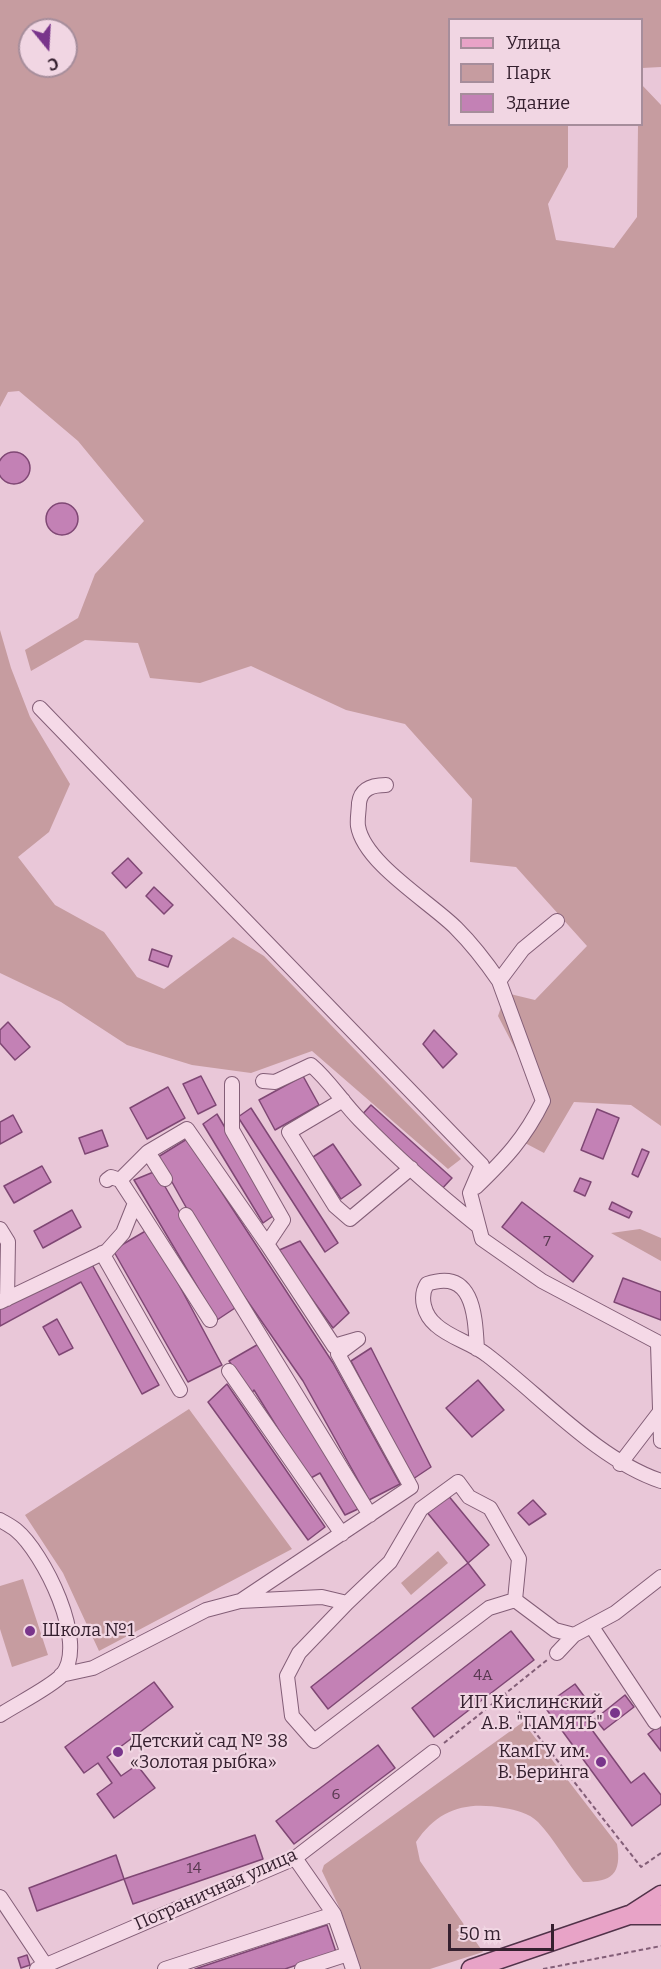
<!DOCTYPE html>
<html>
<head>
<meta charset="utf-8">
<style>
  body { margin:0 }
  #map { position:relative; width:661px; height:1969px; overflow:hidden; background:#e9c7d8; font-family:Bitter,serif }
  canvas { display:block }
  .legend { position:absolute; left:448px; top:18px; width:195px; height:108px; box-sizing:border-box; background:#f1d6e3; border:2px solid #a68d9b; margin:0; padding:8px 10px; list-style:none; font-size:18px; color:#35202f }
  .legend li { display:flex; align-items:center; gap:12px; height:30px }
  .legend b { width:30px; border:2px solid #a68d9b }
  .north { position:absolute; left:18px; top:18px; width:60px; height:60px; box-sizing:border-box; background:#f1d6e3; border:2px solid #a68d9b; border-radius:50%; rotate:162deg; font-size:16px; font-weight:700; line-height:24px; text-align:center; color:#35202f }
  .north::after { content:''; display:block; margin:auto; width:21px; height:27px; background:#79358b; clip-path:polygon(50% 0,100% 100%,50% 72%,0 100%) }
  .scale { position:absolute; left:448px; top:1924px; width:106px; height:27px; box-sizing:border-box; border:3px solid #35202f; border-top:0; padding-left:8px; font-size:18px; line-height:21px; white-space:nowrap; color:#35202f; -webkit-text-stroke:4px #f1d6e3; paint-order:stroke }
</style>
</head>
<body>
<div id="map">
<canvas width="661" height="1969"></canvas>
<ul class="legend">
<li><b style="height:8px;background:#e8a3c7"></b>Улица</li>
<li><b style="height:16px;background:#c69ca0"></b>Парк</li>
<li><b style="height:16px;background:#c381b5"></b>Здание</li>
</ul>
<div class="north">С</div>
<div class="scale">50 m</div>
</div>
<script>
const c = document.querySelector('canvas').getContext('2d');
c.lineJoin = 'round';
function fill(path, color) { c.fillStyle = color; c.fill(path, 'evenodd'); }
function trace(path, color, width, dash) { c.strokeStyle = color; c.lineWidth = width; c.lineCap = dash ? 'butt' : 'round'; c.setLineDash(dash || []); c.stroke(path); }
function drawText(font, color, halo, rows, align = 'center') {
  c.font = font + ' Bitter,serif'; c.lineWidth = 4.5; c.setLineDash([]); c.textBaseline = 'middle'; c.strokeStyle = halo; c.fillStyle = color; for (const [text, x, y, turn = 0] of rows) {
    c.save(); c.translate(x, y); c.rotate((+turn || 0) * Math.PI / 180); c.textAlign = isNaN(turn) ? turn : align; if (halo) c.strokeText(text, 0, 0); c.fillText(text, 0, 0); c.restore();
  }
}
const green = new Path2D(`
  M 0,0 L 661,0 L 661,67 L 642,68 L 642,20 L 450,20 L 450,124 L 568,125 L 568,167 L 548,204 L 556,240 L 614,248 L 637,217 L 638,125 L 642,124 L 642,85 L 661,105 L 661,1126 L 631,1105 L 574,1102 L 544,1153 L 525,1143 L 538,1093 L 498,1016 L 506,993 L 535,1000 L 587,946 L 516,867 L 470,862 L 472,799 L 405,724 L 346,710 L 251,666 L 200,683 L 150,678 L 138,643 L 85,640 L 31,671 L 25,650 L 78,618 L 95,574 L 144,521 L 78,441 L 19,391 L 8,392 L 0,407 ZM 30,30 L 66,30 L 66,66 L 30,66 Z
  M 0,630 L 11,668 L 30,717 L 70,784 L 49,832 L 18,857 L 55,905 L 104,932 L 137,977 L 164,989 L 233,937 L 264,956 L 461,1159 L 448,1169 L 312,1051 L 251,1073 L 192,1065 L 127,1045 L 61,1002 L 0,973 Z
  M 640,1229 L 661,1238 L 661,1261 L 611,1233 Z
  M 189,1409 L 292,1549 L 99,1651 L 63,1573 L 25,1515 Z
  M 438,1551 L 448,1563 L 411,1595 L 401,1583 Z
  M 23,1579 L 48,1655 L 12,1667 L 0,1629 L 0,1586 Z
  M 523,1722 L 617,1844 C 622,1874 612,1882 583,1882 C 567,1863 555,1840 538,1822 C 529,1813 516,1810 504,1808 C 466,1801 438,1809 416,1842 L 420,1861 L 483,1952 L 430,1969 L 361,1969 L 341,1911 L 322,1871 L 324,1865 Z`);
const building = new Path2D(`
  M-2 468a16 16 0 1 1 32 0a16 16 0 1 1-32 0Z
  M46 519a16 16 0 1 1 32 0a16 16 0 1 1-32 0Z
  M 128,858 L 142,873 L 126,888 L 112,873 Z
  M 154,887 L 173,905 L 164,914 L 146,896 Z
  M 152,949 L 172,956 L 168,967 L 149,960 Z
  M 8,1022 L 30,1047 L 15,1060 L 0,1043 L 0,1030 Z
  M 434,1030 L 457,1054 L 443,1068 L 423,1044 Z
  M 201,1076 L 216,1105 L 198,1114 L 183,1084 Z
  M 303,1076 L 319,1105 L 275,1130 L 259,1100 Z
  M 168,1087 L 185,1118 L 147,1139 L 130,1108 Z
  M 371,1105 L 452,1178 L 439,1192 L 358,1119 Z
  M 251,1108 L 338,1243 L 325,1252 L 238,1117 Z
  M 597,1109 L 619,1118 L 603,1159 L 581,1150 Z
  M 217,1114 L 276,1214 L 263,1223 L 203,1124 Z
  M 13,1115 L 22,1132 L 0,1144 L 0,1122 Z
  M 102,1130 L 108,1146 L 85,1154 L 79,1138 Z
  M 187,1139 L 333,1363 L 400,1484 L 369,1500 L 303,1381 L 201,1234 L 158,1157 Z
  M 333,1144 L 361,1185 L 341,1199 L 313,1157 Z
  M 642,1149 L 649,1152 L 638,1177 L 632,1174 Z
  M 42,1166 L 51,1182 L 14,1203 L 4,1186 Z
  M 156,1171 L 235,1308 L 217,1320 L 134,1180 Z
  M 580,1178 L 591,1182 L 585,1196 L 574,1191 Z
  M 522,1202 L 593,1256 L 573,1282 L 502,1227 Z
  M 612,1202 L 632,1212 L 629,1218 L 609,1209 Z
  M 72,1210 L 81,1227 L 43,1248 L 34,1231 Z
  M 149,1229 L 222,1365 L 188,1382 L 113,1250 Z
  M 300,1241 L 349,1313 L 333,1328 L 277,1251 Z
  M 90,1261 L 159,1385 L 142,1394 L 81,1282 L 0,1326 L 0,1307 Z
  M 623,1278 L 661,1292 L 661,1320 L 614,1302 Z
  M 57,1319 L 73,1348 L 59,1355 L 43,1327 Z
  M 262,1342 L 358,1509 L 345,1515 L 320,1473 L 309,1479 L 254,1390 L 251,1394 L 229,1361 Z
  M 371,1348 L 431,1467 L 413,1479 L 351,1361 Z
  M 478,1380 L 504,1410 L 472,1437 L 446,1408 Z
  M 227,1384 L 325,1527 L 308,1540 L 208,1402 Z
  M 447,1494 L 489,1545 L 468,1563 L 426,1511 Z
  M 533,1500 L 546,1514 L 529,1525 L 518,1513 Z
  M 468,1563 L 485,1585 L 328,1709 L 311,1687 Z
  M 511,1631 L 534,1660 L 434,1737 L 412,1708 Z
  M 154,1682 L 173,1707 L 107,1757 L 121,1776 L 137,1765 L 155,1788 L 114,1818 L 97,1794 L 112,1783 L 98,1763 L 84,1773 L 65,1747 Z
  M 575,1684 L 595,1711 L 584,1719 L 631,1783 L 644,1773 L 661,1795 L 661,1804 L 632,1826 L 544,1706 Z
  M 625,1695 L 634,1707 L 604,1730 L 595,1719 Z
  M 661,1724 L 661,1751 L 648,1734 Z
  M 378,1745 L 395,1768 L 294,1844 L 276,1821 Z
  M 255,1835 L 263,1859 L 133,1904 L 124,1879 Z
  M 116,1855 L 124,1879 L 37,1911 L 29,1888 Z
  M 327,1925 L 336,1952 L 285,1969 L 195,1969 Z
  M 27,1955 L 30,1965 L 21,1968 L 18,1958 Z`);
const path = new Path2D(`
  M 505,1694 L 641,1867 L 661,1853
  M 444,1743 L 547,1660
  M 543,1969 L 661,1946`);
const minor = new Path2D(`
  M 40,708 L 482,1165 L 470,1193 L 482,1239 L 542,1281 L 661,1344
  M 386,785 C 373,785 361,788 359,803 C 359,810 357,819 358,826 C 364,863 430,902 456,928 C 472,944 486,962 499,981
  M 263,1081 L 275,1082 L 311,1065 C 330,1081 342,1102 360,1120 C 397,1158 437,1193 478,1226
  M 232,1084 L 232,1130 L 283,1220 L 267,1244 L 334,1346 L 358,1339 L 338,1354 L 411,1487 L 242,1600
  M 343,1100 L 289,1132 L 335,1206 L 350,1219 L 411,1168
  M 148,1152 L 187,1129 L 267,1244
  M 120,1180 L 148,1152 L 165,1179
  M 476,1187 C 505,1159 525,1138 543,1101 L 499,981 L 523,949 L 557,921
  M 135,1203 L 210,1320
  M 186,1215 L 370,1515
  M 0,1229 L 8,1242 L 7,1299
  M 102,1253 L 180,1390
  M 0,1302 L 107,1251 L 123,1233 L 135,1203 L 120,1180 L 111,1177 L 107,1180
  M 658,1344 L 661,1441
  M 477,1349 C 475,1316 474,1268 427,1284 C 419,1297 424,1315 436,1325 C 450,1338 472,1343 487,1355 C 541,1396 598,1460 661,1481
  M 229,1371 L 342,1534
  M 620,1464 L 659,1413
  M 0,1520 C 5,1523 11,1526 16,1530 C 43,1552 89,1643 62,1675 C 51,1687 15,1705 0,1715
  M 347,1603 L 390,1562 L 421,1509 L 458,1482 L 469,1497 L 490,1508 L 519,1559 L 515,1600
  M 592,1627 L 655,1722
  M 557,1653 L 574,1635 L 615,1613 L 661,1577
  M 61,1675 L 93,1668 L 206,1610 L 240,1601 L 322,1597 L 347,1603 L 299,1653 L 287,1676 L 292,1716 L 314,1741 L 489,1608 L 515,1600 L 555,1630 L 574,1635
  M 0,1897 L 48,1969
  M 334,1914 L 348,1954
  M 37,1969 L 295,1858 L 433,1752
  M 165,1969 L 334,1914 L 295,1858
  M 302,1969 L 348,1954 L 353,1969`);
const major = new Path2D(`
  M 630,1915 L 661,1895
  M 471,1969 L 629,1915 L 661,1915`);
const markers = [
  [30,1631,6,"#79358b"],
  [615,1713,6,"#79358b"],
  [118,1752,6,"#79358b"],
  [601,1762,6,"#79358b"]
];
const numberNames = [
  ["7",547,1242],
  ["4А",483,1676],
  ["6",336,1795],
  ["14",194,1869]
];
const poiNames = [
  ["Школа №1",42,1631],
  ["ИП Кислинский",603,1703,"right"],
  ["А.В. \"ПАМЯТЬ\"",603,1724,"right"],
  ["Детский сад № 38",130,1742],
  ["«Золотая рыбка»",130,1763],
  ["КамГУ им.",589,1752,"right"],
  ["В. Беринга",589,1773,"right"]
];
const streetNames = [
  ["Пограничная улица",216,1890,-24]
];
fill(green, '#c69ca0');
fill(building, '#c381b5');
trace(building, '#7f4774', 1.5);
trace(minor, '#835e77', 16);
trace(major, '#513249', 21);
trace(path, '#835e77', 2, [4.5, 3]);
trace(minor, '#f5d9e7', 14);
trace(major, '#e8a3c7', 18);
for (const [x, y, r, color] of markers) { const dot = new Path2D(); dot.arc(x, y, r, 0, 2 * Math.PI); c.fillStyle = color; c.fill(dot); trace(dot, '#f1d6e3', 2); }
drawText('15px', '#583850', null, numberNames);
drawText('18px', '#35202f', '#f1d6e3', poiNames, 'left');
drawText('18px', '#35202f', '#f1d6e3', streetNames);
</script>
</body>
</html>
